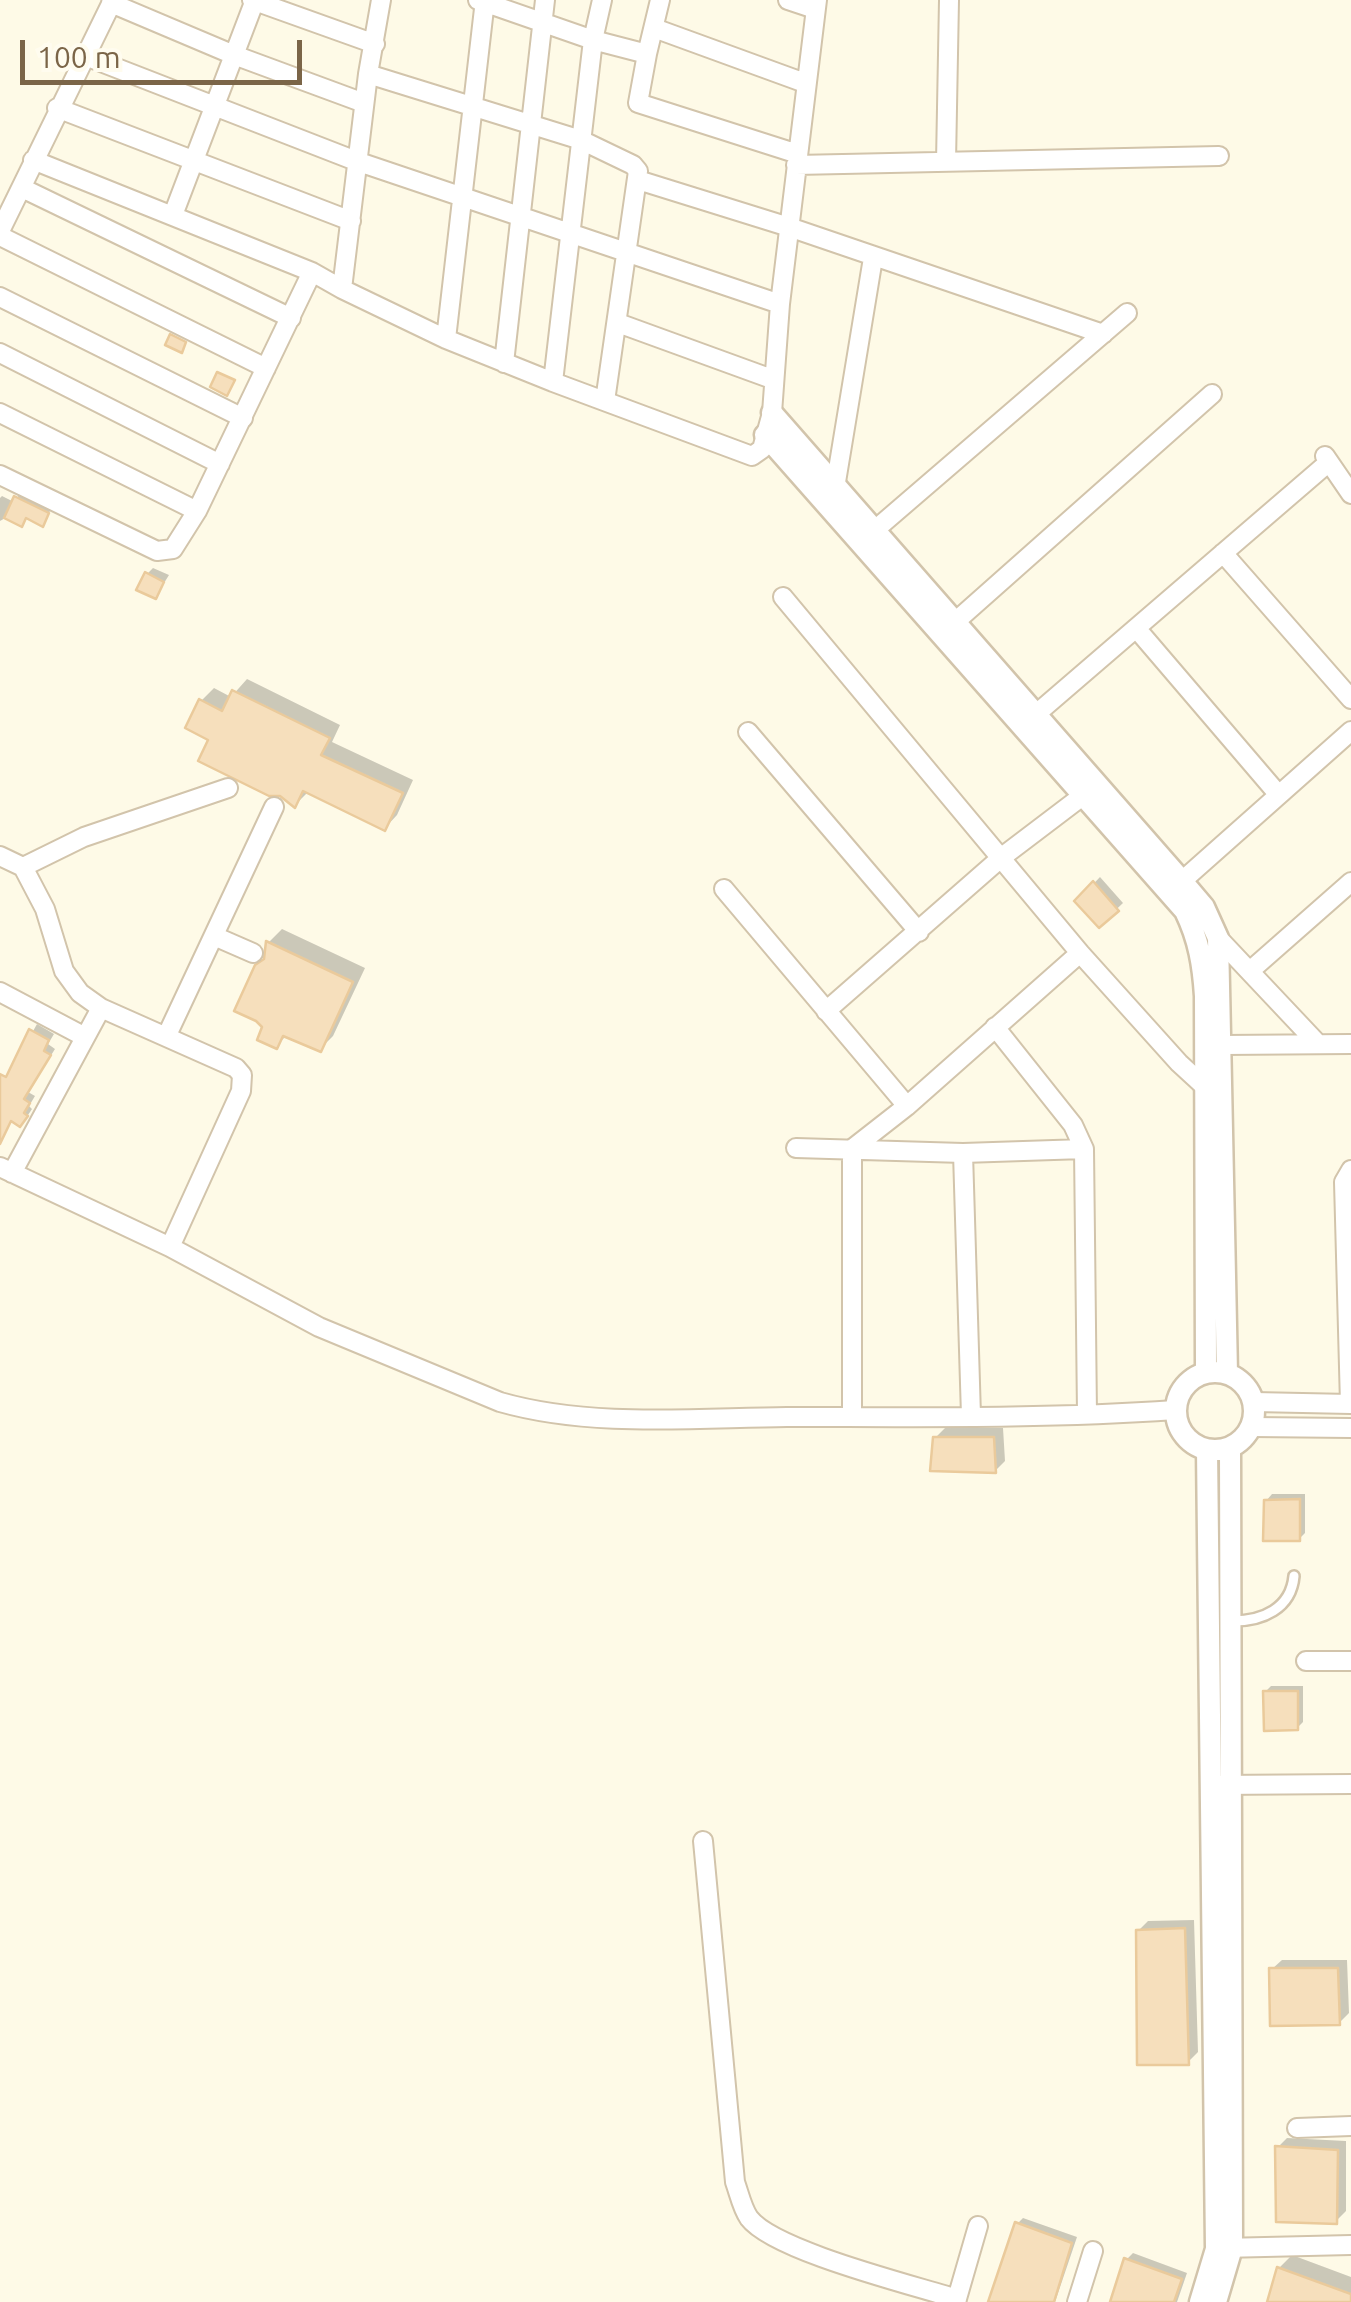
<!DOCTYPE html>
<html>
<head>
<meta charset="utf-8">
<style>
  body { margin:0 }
  #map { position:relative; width:1351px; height:2302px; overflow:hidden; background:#fefae7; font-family:Ubuntu,sans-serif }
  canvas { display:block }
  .scale { position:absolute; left:20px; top:40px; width:282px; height:45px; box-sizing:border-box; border:5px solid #7b6548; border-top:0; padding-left:12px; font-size:30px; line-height:35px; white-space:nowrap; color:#7b6548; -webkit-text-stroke:8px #fffcef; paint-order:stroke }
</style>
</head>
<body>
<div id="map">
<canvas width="1351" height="2302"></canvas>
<div class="scale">100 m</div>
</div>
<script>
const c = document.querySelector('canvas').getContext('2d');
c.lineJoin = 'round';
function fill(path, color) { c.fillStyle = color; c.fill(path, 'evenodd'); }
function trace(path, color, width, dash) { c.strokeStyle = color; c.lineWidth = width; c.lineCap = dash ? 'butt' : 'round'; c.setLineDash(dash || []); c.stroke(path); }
const shadow = new Path2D(`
  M 22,491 L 53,506 L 42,524 L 28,517 L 21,524 L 7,517 L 0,521 L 0,498 L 2,496 L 14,502 Z
  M 153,568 L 169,575 L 156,596 L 147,574 Z
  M 247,679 L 340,725 L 332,742 L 413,780 L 397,815 L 385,828 L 309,791 L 295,805 L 211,739 L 201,701 L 214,688 L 231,697 Z
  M 1100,877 L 1123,903 L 1100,925 L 1077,901 Z
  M 282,929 L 365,968 L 333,1036 L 320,1049 L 287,1035 L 276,1046 L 265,1026 L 269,942 Z
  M 37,1024 L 54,1034 L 48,1044 L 55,1049 L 28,1092 L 35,1096 L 29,1106 L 32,1109 L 26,1118 L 0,1115 L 0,1082 L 11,1071 Z
  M 945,1428 L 1003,1428 L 1005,1461 L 995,1471 L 935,1438 Z
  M 1272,1494 L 1305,1494 L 1305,1533 L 1299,1539 L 1266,1501 Z
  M 1271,1686 L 1303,1686 L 1303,1722 L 1297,1728 L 1265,1692 Z
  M 1194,1920 L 1198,2052 L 1188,2062 L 1138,1931 L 1148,1921 Z
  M 1282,1960 L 1347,1960 L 1349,2013 L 1339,2023 L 1272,1969 Z
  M 1287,2138 L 1346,2141 L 1346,2211 L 1336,2221 L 1278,2147 Z
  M 1023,2218 L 1077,2237 L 1055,2302 L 990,2302 L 1017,2224 Z
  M 1133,2253 L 1187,2273 L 1177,2302 L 1114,2302 L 1127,2259 Z
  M 1292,2255 L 1351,2277 L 1351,2302 L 1270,2302 L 1279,2268 Z`);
const building = new Path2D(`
  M 170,334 L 186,342 L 182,353 L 165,345 Z
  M 217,372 L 235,380 L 227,396 L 210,387 Z
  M 14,496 L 49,513 L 43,527 L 26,518 L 22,527 L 4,518 Z
  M 145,572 L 164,582 L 156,599 L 136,590 Z
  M 232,690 L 330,738 L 321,755 L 403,793 L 385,831 L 303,791 L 295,808 L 280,796 L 269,796 L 198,761 L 208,740 L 185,728 L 199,699 L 222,711 Z
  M 1093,881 L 1119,911 L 1099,928 L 1074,901 Z
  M 266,941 L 353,982 L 321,1052 L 283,1036 L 277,1049 L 257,1040 L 262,1027 L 256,1021 L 234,1011 L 255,965 L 264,959 Z
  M 29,1029 L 49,1040 L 44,1051 L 51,1055 L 24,1099 L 30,1103 L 24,1113 L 28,1116 L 20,1127 L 11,1121 L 0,1144 L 0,1074 L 6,1077 Z
  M 933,1437 L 994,1437 L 996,1473 L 930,1471 Z
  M 1300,1499 L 1300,1541 L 1263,1541 L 1264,1500 Z
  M 1263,1691 L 1298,1691 L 1298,1730 L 1264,1731 Z
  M 1185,1928 L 1189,2065 L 1137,2065 L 1136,1930 Z
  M 1269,1968 L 1338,1968 L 1340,2025 L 1270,2026 Z
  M 1275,2146 L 1338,2150 L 1337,2224 L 1276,2222 Z
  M 1015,2222 L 1072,2243 L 1054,2302 L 988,2302 Z
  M 1124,2258 L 1182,2279 L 1174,2302 L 1110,2302 Z
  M 1277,2267 L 1351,2294 L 1351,2302 L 1267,2302 Z`);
const service = new Path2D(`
  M 1233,1621 C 1262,1621 1291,1609 1294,1576`);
const minor = new Path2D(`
  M 252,0 L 375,44
  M 478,0 L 593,40 L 647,54 L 660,0
  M 602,0 L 593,40 L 553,382 L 752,456 L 762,449 L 772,413 L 780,304 L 817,0
  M 788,0 L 815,9
  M 111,3 L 234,55 L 364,103
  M 654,28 L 805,83
  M 647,54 L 638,103 L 798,154
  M 83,55 L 356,161 L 780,304
  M 368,74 L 381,0
  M 57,108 L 351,221
  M 33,160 L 312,272 L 342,289
  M 946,162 L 949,0
  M 796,165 L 1219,156
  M 638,180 L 789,227 L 1103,334
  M 22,188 L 291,318
  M 173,215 L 255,0
  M 0,231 L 113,0
  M 0,236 L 266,368
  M 0,297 L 243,418
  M 618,323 L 772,379
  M 446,339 L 485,0
  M 0,353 L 220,464
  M 504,363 L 545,0
  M 553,382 L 446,339 L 342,289 L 368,74 L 581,140 L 633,165 L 638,171 L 605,401
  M 0,413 L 197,511
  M 1325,456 L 1351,494
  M 0,475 L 157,551 L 173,549 L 197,511 L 312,272
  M 834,494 L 873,258
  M 876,529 L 1127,313
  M 1223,553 L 1351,699
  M 783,597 L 1080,953 L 1179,1063 L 1204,1086
  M 955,622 L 1212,394
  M 1136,628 L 1278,794
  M 1035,715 L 1329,462
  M 748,732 L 919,932
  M 0,856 L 23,867 L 45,909 L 64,971 L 80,993 L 101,1008 L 236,1068 L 242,1075 L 241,1091 L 170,1247
  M 23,867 L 84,837 L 228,788
  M 1182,881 L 1351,731
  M 724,889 L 907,1106
  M 214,936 L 253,953
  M 1218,938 L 1318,1044
  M 1251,970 L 1351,882
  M 0,992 L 85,1037
  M 826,1011 L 1002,857 L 1085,794
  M 995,1027 L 1073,1125 L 1084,1149 L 1087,1414
  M 167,1035 L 274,807
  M 1223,1045 L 1351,1044
  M 796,1148 L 963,1153 L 1084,1149
  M 963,1153 L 971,1416
  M 0,1167 L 170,1247 L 319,1327 L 500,1402 C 591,1428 693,1418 787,1417 C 916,1417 1046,1419 1175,1410
  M 12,1173 L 101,1008
  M 1254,1402 L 1351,1404
  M 1350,1404 L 1344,1182 L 1351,1170
  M 852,1417 L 852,1149 L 907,1106 L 1080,953
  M 1252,1427 L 1351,1428
  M 1306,1661 L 1351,1661
  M 1217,1785 L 1351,1784
  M 703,1841 L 735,2182 C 739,2193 742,2208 749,2218 C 774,2251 913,2285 957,2299
  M 1297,2128 L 1351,2126
  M 1222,2248 L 1351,2245
  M 956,2302 L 978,2226
  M 1077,2302 L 1093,2251`);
const tertiary = new Path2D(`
  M 772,413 L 1182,881 L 1204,907 L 1218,938 L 1227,1373
  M 765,435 L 1185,911 C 1199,940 1203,965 1205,996 L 1206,1372
  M1176 1411a39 39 0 1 1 78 0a39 39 0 1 1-78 0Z
  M 1200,2302 L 1216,2249 L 1207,1450
  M 1216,2302 L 1232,2248 L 1230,1449`);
fill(shadow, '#0003');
fill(building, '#f6dfbc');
trace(building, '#eaca9b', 2.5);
trace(service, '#d2c4ab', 14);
trace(minor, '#d2c4ab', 22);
trace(tertiary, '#d2c4ab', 25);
trace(service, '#fff', 9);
trace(minor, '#fff', 18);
trace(tertiary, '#fff', 20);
</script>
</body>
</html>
